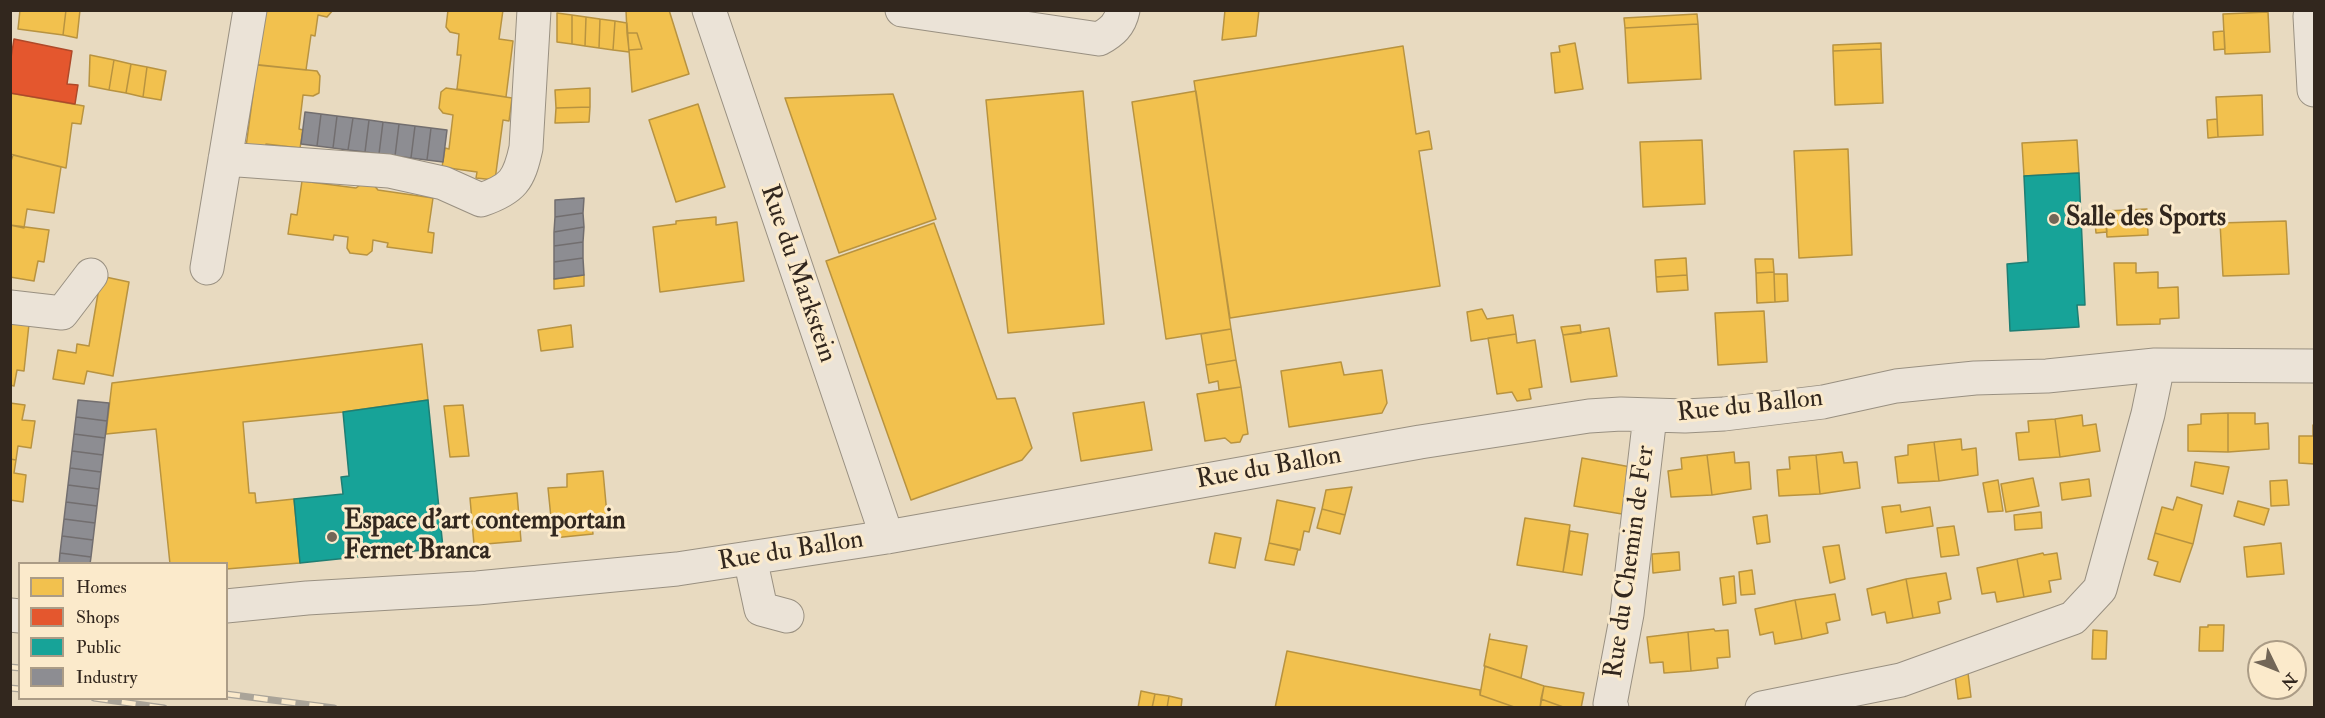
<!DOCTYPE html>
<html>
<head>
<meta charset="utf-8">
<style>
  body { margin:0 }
  #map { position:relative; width:2325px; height:718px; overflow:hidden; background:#e8dac0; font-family:"IM FELL Double Pica",serif }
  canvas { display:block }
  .frame { position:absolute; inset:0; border:12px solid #32271e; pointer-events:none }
  .legend { position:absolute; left:18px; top:562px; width:210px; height:138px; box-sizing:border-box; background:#fbeacb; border:2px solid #ab9c86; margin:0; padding:8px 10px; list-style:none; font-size:18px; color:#32271e }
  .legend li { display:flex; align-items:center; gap:12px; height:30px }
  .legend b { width:30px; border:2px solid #ab9c86 }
  .north { position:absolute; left:2247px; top:640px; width:60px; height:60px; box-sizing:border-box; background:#fbeacb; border:2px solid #ab9c86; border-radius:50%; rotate:133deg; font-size:16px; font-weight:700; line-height:24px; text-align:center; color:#32271e }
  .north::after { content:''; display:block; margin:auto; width:21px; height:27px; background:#726657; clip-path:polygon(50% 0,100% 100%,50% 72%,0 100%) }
</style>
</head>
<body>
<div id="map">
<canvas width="2325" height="718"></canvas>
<div class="frame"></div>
<ul class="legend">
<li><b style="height:16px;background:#f2c14e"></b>Homes</li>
<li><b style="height:16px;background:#e4572e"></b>Shops</li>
<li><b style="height:16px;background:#17a398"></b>Public</li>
<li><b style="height:16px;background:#8d8d92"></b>Industry</li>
</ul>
<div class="north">N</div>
</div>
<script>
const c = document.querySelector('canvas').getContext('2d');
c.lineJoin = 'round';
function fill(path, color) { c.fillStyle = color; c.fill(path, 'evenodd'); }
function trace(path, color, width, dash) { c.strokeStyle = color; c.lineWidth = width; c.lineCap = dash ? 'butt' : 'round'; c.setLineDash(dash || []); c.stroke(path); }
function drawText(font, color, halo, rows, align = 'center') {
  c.font = font + ' "IM FELL Double Pica",serif'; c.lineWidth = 6; c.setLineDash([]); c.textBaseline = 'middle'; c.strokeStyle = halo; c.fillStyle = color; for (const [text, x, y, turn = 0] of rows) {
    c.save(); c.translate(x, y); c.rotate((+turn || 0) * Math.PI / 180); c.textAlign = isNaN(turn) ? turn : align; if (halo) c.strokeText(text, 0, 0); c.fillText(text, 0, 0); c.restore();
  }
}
const homes = new Path2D(`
  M 20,10 L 66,10 L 63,35 L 18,29 Z
  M 66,10 L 80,10 L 77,38 L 63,35 Z
  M 263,10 L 333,10 L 327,17 L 318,15 L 315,36 L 311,35 L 306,70 L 257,65 Z
  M 448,10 L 503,10 L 499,39 L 513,41 L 506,97 L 457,89 L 461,55 L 457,55 L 459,34 L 450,32 L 446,27 Z
  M 626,10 L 669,10 L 689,74 L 632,92 L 629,50 L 642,49 L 637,33 L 627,33 Z
  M 1225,10 L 1259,10 L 1256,36 L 1222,40 Z
  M 2268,12 L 2270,52 L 2225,54 L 2223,14 Z
  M 557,13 L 572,15 L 572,44 L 557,42 Z
  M 1697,14 L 1698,24 L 1625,28 L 1624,18 Z
  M 572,15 L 586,17 L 585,46 L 572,44 Z
  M 586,17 L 600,19 L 599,48 L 585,46 Z
  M 600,19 L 615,21 L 613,50 L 599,48 Z
  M 615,21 L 627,23 L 629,52 L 613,50 Z
  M 1698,24 L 1701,79 L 1628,83 L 1625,28 Z
  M 2224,31 L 2225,49 L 2214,50 L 2213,32 Z
  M 627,33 L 637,33 L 642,49 L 629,50 Z
  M 1575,43 L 1583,89 L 1555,93 L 1551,53 L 1560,52 L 1559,46 Z
  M 1881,43 L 1881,49 L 1833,51 L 1833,45 Z
  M 1403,46 L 1416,134 L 1429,131 L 1432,149 L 1419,151 L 1440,286 L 1230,318 L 1194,81 Z
  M 1881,49 L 1883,103 L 1835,105 L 1833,51 Z
  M 90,55 L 114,60 L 109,90 L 89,86 Z
  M 114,60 L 131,64 L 126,93 L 109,90 Z
  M 131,64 L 147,67 L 143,97 L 126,93 Z
  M 251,64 L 317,71 L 320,76 L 319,93 L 313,96 L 303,95 L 299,129 L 303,130 L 300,148 L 266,144 L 265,150 L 246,147 L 254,87 L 248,86 Z
  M 147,67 L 166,71 L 161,100 L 143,97 Z
  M 446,88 L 512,98 L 509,121 L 503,120 L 495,180 L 476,178 L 477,172 L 442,167 L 445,148 L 449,149 L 453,115 L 443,113 L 439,108 L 441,92 Z
  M 590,88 L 590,107 L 556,108 L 555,90 Z
  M 1083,91 L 1104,324 L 1008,333 L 986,100 Z
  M 1196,91 L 1231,329 L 1166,339 L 1132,102 Z
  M 10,93 L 84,106 L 81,124 L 72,123 L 66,168 L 10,154 Z
  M 893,94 L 936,219 L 839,253 L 785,98 Z
  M 2262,95 L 2263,135 L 2218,137 L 2216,97 Z
  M 698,104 L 725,187 L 676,202 L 649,120 Z
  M 590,107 L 589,122 L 555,123 L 556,108 Z
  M 2217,119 L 2218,137 L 2208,138 L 2207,120 Z
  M 1702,140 L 1705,204 L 1643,207 L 1640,142 Z
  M 2077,140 L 2079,173 L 2024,176 L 2022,143 Z
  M 1848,149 L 1852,255 L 1799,258 L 1794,151 Z
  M 13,155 L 61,167 L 54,213 L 27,209 L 24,228 L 10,225 L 10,164 Z
  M 302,181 L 356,188 L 363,183 L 373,184 L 378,190 L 433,198 L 428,232 L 434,233 L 432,253 L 387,247 L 388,243 L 373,240 L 372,251 L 367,255 L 350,253 L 347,248 L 348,237 L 334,235 L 333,240 L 288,234 L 291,214 L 297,215 Z
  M 2147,209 L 2148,235 L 2107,237 L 2105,211 Z
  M 2094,211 L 2105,211 L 2107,232 L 2096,233 Z
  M 716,217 L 716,225 L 737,222 L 744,281 L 660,292 L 653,227 L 676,224 L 676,221 Z
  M 2286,221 L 2289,274 L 2223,276 L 2220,223 Z
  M 934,223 L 997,399 L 1015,398 L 1032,448 L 1022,460 L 911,500 L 826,261 Z
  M 10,225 L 49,230 L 44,262 L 38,261 L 34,281 L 10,277 Z
  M 1686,258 L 1687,275 L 1656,277 L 1655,260 Z
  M 1755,259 L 1773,259 L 1774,272 L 1756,273 Z
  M 2114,263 L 2136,263 L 2136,273 L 2158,272 L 2158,288 L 2178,287 L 2179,318 L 2160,319 L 2160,324 L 2117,325 Z
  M 1774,272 L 1775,302 L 1757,303 L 1756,273 Z
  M 1774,274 L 1787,274 L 1788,301 L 1775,302 Z
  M 584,275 L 584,286 L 554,289 L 554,279 Z
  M 1687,275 L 1688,290 L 1657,292 L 1656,277 Z
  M 101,276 L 129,282 L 113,376 L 87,371 L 84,384 L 53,379 L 58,350 L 76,353 L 77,344 L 89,346 Z
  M 1482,309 L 1487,319 L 1513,315 L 1516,334 L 1471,341 L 1467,312 Z
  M 1764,311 L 1767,362 L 1718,365 L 1715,313 Z
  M 10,322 L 29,324 L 24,371 L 17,370 L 14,386 L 10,385 Z
  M 571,325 L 573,347 L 541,351 L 538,330 Z
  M 1580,325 L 1581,333 L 1563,335 L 1561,327 Z
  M 1609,328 L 1617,376 L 1571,382 L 1563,335 Z
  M 1231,329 L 1236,360 L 1206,365 L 1201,334 Z
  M 1516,334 L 1517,343 L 1535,340 L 1542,387 L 1529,389 L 1531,399 L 1517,401 L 1512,392 L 1497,394 L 1488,338 Z
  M 422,344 L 428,400 L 343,412 L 243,422 L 249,493 L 255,493 L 256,503 L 294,499 L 300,563 L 226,569 L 226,564 L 170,564 L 156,429 L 106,434 L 112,383 Z
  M 1236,360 L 1241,387 L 1219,390 L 1218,381 L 1209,383 L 1206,365 Z
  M 1341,362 L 1344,375 L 1382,370 L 1387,403 L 1382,413 L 1289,427 L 1281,371 Z
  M 1241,387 L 1248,434 L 1243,435 L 1240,442 L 1231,443 L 1225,438 L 1205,441 L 1197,394 Z
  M 1144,402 L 1152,450 L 1081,461 L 1073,413 Z
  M 10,403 L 25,405 L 22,420 L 35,421 L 31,448 L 18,446 L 16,460 L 10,459 Z
  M 463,405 L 469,456 L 450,457 L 444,406 Z
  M 2228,413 L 2255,413 L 2255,424 L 2268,423 L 2269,449 L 2228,452 Z
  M 2228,413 L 2228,452 L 2188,451 L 2188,425 L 2201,424 L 2201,414 Z
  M 2082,415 L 2083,426 L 2096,424 L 2100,451 L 2060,457 L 2055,419 Z
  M 2055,419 L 2060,457 L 2019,460 L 2016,433 L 2029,432 L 2028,421 Z
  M 2313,425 L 2314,425 L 2314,464 L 2299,463 L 2299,436 L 2313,436 Z
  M 1961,439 L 1962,450 L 1976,448 L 1978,475 L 1939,481 L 1934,442 Z
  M 1934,442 L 1939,481 L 1898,483 L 1895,457 L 1908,455 L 1908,445 Z
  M 1734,452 L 1735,463 L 1749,462 L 1751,489 L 1712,495 L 1707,455 Z
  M 1842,452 L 1844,463 L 1857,462 L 1860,488 L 1820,494 L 1816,455 Z
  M 1707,455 L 1712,495 L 1671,497 L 1668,471 L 1682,469 L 1681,458 Z
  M 1816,455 L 1820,494 L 1779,496 L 1777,470 L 1790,469 L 1789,457 Z
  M 1582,458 L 1636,468 L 1628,515 L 1574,506 Z
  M 10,459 L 16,460 L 14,473 L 26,475 L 23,502 L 10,500 Z
  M 2195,462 L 2229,467 L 2223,494 L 2191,486 Z
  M 603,471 L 607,515 L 591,517 L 593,534 L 553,538 L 548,488 L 567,487 L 567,474 Z
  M 2033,478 L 2039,506 L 2006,512 L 2001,484 Z
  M 2089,479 L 2091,496 L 2062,500 L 2060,483 Z
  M 1998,480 L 2003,511 L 1988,512 L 1983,483 Z
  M 2287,480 L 2289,505 L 2271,506 L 2270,481 Z
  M 1352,487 L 1345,515 L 1322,509 L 1326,490 Z
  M 517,493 L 521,541 L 474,545 L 470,498 Z
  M 2177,497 L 2202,505 L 2193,544 L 2155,533 L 2162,507 L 2173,510 Z
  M 1277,500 L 1315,508 L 1309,532 L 1304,531 L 1300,550 L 1269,543 Z
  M 2238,501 L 2269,509 L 2264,525 L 2234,516 Z
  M 1900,505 L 1901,512 L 1930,507 L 1933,526 L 1886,533 L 1882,507 Z
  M 1322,509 L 1345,515 L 1340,534 L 1317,528 Z
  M 2041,512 L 2042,528 L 2015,530 L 2014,515 Z
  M 1767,515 L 1770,542 L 1757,544 L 1753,517 Z
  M 1525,518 L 1570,525 L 1563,572 L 1517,565 Z
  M 1954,526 L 1959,555 L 1941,557 L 1937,528 Z
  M 1570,531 L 1588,534 L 1582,575 L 1563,572 Z
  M 1215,533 L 1241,538 L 1235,568 L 1209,563 Z
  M 2155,533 L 2193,544 L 2180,582 L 2154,575 L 2158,562 L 2148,559 Z
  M 1269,543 L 1298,549 L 1294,565 L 1265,560 Z
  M 2281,543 L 2284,574 L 2247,577 L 2244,547 Z
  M 1839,545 L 1845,579 L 1830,583 L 1823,547 Z
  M 1679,552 L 1680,570 L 1653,573 L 1652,554 Z
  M 2043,553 L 2044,555 L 2057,553 L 2061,579 L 2049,581 L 2051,592 L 2024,597 L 2017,559 Z
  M 2017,559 L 2024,597 L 1997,602 L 1995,592 L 1982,594 L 1977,568 Z
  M 1752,570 L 1755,594 L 1741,595 L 1739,572 Z
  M 1946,573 L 1951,599 L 1938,602 L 1940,613 L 1913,618 L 1906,579 Z
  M 1734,576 L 1736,603 L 1723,605 L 1720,578 Z
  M 1906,579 L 1913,618 L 1887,623 L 1885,612 L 1872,615 L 1867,589 Z
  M 1835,594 L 1840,620 L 1826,623 L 1828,633 L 1802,639 L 1795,600 Z
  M 1795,600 L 1802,639 L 1775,644 L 1773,632 L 1760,635 L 1755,609 Z
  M 2208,625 L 2224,625 L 2223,651 L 2199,651 L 2200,627 L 2208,627 Z
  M 1714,629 L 1715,631 L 1728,630 L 1730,657 L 1717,658 L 1718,668 L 1691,671 L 1688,632 Z
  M 2093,630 L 2107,631 L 2106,659 L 2092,659 Z
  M 1688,632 L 1691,671 L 1664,673 L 1663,662 L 1650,663 L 1647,637 Z
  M 1490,634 L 1489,639 L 1527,646 L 1521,678 L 1484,666 Z
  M 1287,651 L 1480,690 L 1480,695 L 1517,708 L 1275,708 Z
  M 1485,666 L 1544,686 L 1540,708 L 1517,708 L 1480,695 Z
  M 1968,673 L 1971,697 L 1958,699 L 1955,675 Z
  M 1544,686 L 1584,693 L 1581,708 L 1566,708 L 1541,699 Z
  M 1141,691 L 1155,694 L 1152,708 L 1138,708 Z
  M 1155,694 L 1169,696 L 1167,708 L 1152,708 Z
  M 1169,696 L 1182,699 L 1181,708 L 1167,708 Z
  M 1541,699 L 1566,708 L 1540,708 Z`);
const shops = new Path2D(`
  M 14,39 L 72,51 L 67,84 L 78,85 L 75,104 L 10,93 L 10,64 Z`);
const public = new Path2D(`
  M 2079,173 L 2085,305 L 2077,305 L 2079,327 L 2010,331 L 2007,264 L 2028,262 L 2024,176 Z
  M 428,400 L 443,548 L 300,563 L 294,499 L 343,494 L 341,477 L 349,476 L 343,412 Z`);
const industry = new Path2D(`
  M 305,112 L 321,114 L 317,146 L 301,144 Z
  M 321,114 L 337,116 L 333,148 L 317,146 Z
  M 337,116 L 353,118 L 348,150 L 333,148 Z
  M 353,118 L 369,120 L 365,152 L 348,150 Z
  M 369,120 L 383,122 L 379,154 L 365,152 Z
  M 383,122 L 399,124 L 395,156 L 379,154 Z
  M 399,124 L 415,126 L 411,158 L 395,156 Z
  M 415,126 L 431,128 L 427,160 L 411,158 Z
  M 431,128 L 447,130 L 443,162 L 427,160 Z
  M 584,198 L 583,213 L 555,217 L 555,200 Z
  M 583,213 L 584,227 L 554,232 L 555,217 Z
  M 584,227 L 583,242 L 554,246 L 554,232 Z
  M 583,242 L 583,258 L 554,262 L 554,246 Z
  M 583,258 L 584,275 L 554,279 L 554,262 Z
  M 78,400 L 109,403 L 107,421 L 76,417 Z
  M 76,417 L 107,421 L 105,438 L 74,434 Z
  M 74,434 L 105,438 L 103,455 L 72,451 Z
  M 72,451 L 103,455 L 101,472 L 70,468 Z
  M 70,468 L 101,472 L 99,489 L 68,485 Z
  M 68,485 L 99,489 L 97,506 L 66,502 Z
  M 66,502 L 97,506 L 95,523 L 64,519 Z
  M 64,519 L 95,523 L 93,540 L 62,536 Z
  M 62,536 L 93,540 L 91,557 L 60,553 Z
  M 60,553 L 91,557 L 90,564 L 59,564 Z`);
const minor = new Path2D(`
  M 709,10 L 887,537
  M 902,10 L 1099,39 C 1112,32 1120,25 1123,10
  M 2310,16 L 2314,90
  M 225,159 L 389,171 L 443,183 L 481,200 C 513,189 519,180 526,148 L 534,10
  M 207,268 L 250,10
  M 10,307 L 62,313 L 91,275
  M 750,558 L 761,609 L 787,616
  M 226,606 L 307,598 L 477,588 L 677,569 L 887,537 L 1420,442 L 1589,416 L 1621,414 L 1685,416 L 1724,414 L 1823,402 L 1896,386 L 1975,378 L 2047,376 L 2155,365 L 2314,366
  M 10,615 L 20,616
  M 1612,708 L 1610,704 L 1627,614 L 1650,416
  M 1762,708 L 1901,680 L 2073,618 L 2100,589 L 2148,414 L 2155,380 L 2155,365`);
const rail = new Path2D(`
  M 10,667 L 20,668
  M 10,688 L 20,689
  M 226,694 L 334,708
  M 94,698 L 164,708`);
const markers = [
  [2054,219,6,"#726657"],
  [332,537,6,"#726657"]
];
const poiNames = [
  ["Salle des Sports",2066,219],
  ["Espace d'art contemportain",344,522],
  ["Fernet Branca",344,552]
];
const streetNames = [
  ["Rue du Markstein",797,274,71],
  ["Rue du Ballon",1750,407,-6],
  ["Rue du Ballon",1269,469,-10],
  ["Rue du Ballon",791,552,-9],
  ["Rue du Chemin de Fer",1631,562,-82]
];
fill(homes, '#f2c14e');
trace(homes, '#b89340', 1.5);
fill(shops, '#e4572e');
trace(shops, '#af4929', 1.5);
fill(public, '#17a398');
trace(public, '#1f7e73', 1.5);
fill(industry, '#8d8d92');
trace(industry, '#726e6f', 1.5);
trace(minor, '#999081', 35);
trace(minor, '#ebe3d7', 33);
trace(rail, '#aaa499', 7);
trace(rail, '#fbeacb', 4.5, [14]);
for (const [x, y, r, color] of markers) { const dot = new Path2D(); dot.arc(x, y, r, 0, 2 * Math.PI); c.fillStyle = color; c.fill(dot); trace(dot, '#fbeacb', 2); }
drawText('bold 26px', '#32271e', '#fbeacb', poiNames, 'left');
drawText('26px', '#32271e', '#fbeacb', streetNames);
</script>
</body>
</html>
